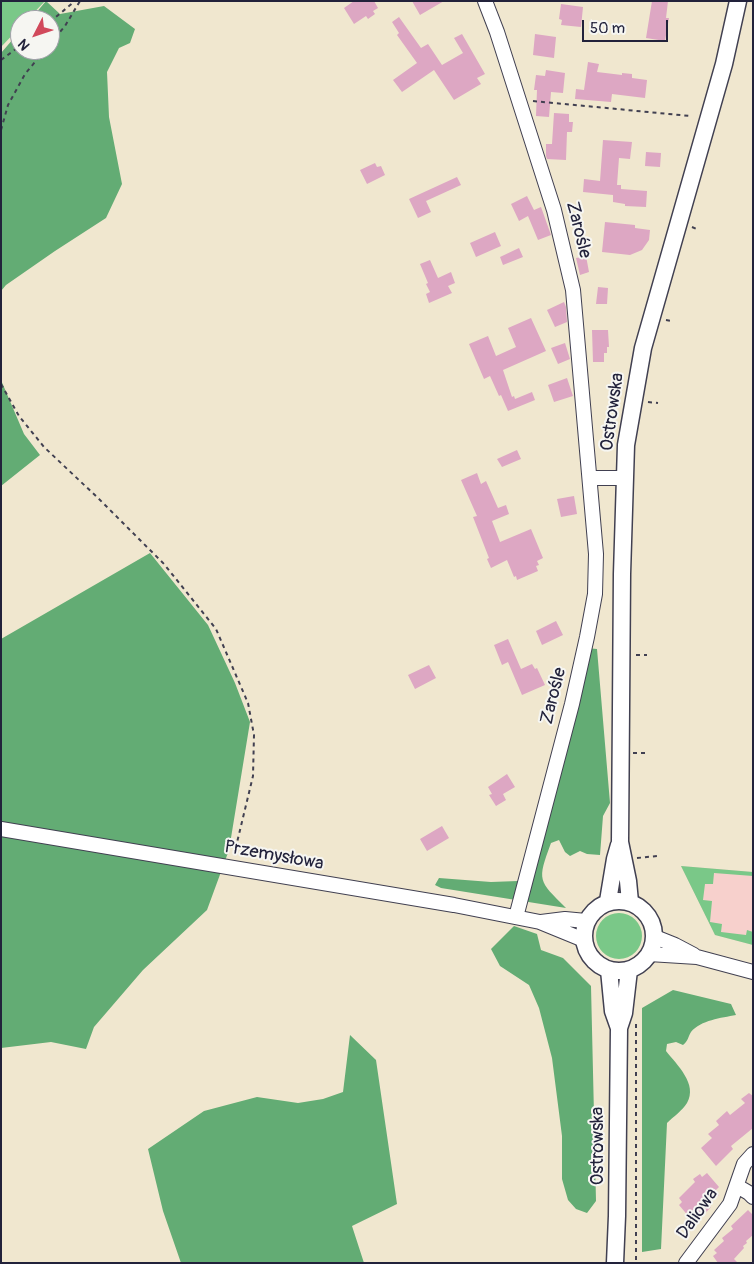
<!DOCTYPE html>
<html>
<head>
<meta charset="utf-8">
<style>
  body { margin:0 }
  #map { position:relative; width:754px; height:1264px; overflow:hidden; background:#f0e7cf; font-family:Pangolin,sans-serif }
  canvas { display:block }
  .frame { position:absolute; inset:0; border:2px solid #22223b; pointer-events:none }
  .north { position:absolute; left:10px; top:10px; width:50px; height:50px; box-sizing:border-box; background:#f6f6f2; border:1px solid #a1a1a9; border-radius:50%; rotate:229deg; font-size:14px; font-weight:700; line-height:20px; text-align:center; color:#22223b }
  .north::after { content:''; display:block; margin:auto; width:18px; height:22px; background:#d1495b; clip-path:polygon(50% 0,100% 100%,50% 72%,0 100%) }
  .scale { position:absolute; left:582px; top:20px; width:86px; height:22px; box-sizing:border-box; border:2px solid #22223b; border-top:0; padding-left:6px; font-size:15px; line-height:18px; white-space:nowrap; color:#22223b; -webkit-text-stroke:4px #f6f6f2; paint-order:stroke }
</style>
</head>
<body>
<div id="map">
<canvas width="754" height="1264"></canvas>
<div class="frame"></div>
<div class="north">N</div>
<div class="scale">50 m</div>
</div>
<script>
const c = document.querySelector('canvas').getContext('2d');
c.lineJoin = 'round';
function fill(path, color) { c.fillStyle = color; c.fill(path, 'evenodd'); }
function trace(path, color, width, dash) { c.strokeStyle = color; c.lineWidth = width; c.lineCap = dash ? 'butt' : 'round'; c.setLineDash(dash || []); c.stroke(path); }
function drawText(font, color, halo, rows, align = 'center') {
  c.font = font + ' Pangolin,sans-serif'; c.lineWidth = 4; c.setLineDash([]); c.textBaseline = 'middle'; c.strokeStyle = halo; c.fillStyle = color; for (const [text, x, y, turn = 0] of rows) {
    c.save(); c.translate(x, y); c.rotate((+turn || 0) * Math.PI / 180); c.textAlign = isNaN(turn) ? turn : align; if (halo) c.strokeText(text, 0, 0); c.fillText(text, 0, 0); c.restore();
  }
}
const built = new Path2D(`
  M 681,866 L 753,872 L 753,945 L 715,935 Z`);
const green = new Path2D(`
  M 1,1 L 45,1 L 27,20 L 20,20 L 20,27 L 1,47 Z
  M 681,866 L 753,872 L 753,876 L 714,873 L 713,884 L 705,884 L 703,900 L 712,901 L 710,922 L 722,924 L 721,932 L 746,935 L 747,930 L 753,932 L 753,945 L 715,935 Z
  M596 936a23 23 0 1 1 46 0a23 23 0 1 1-46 0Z`);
const forest = new Path2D(`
  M 46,1 L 60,14 L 104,6 L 135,29 L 130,43 L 119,48 L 107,72 L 109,117 L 122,184 L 106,218 L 55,251 L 6,285 L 1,291 L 1,53 L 20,31 L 20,50 L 50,50 L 50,20 L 30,20 Z
  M 1,380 L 24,434 L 40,455 L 1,486 Z
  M 150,553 L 208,625 L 235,683 L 250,722 L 229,850 L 207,910 L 143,970 L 94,1027 L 86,1049 L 51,1042 L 1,1048 L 1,639 Z
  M 586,648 L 597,649 L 610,803 L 603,816 L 600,855 L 587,854 L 580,851 L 570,856 L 565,852 L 559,840 L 551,843 C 537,881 538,880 566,908 L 441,888 L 435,885 L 439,878 L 491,882 L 518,881 Z
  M 514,926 L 537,934 L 541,950 L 563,958 L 591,986 L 596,1201 L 587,1213 L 576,1209 L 568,1200 L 562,1179 L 562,1136 L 552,1058 L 539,1008 L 529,985 L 500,966 L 491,949 Z
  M 673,990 L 731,1004 L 736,1015 C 721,1018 701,1020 691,1032 C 688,1037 688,1041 683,1045 L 676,1042 L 667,1044 L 666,1051 C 677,1065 698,1084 687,1103 C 683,1110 673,1117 667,1123 L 661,1249 L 642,1252 L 642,1008 Z
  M 350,1035 L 376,1060 L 397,1204 L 352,1226 L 364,1263 L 181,1263 L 163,1211 L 148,1149 L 204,1111 L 257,1097 L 298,1103 L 323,1099 L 343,1092 Z`);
const building = new Path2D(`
  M 354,1 L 374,1 L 378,8 L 373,11 L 375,14 L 368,19 L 366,16 L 354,24 L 344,8 Z
  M 412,1 L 444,1 L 420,15 Z
  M 652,1 L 668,1 L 666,18 L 669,18 L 665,41 L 646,38 Z
  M 561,4 L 583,7 L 581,27 L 561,25 L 562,20 L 559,19 Z
  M 399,17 L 421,48 L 428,44 L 442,65 L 463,53 L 454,38 L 462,34 L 485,74 L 477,78 L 481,84 L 454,100 L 434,70 L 402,92 L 393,80 L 417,63 L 397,35 L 399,33 L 392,22 Z
  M 535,34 L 556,37 L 554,58 L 533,55 Z
  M 588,62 L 599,64 L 597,72 L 622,75 L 622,73 L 632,74 L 632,78 L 647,80 L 645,98 L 612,94 L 611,102 L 575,99 L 576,89 L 584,90 Z
  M 546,70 L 565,73 L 563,93 L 551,92 L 549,117 L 536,116 L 537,90 L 534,90 L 536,75 L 545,76 Z
  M 554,113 L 569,114 L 569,122 L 573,122 L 572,132 L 567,132 L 566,160 L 547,159 L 546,156 L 546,144 L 552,144 Z
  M 603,140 L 632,142 L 630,159 L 619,158 L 617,185 L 621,185 L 621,189 L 647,191 L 646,207 L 625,206 L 625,204 L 613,202 L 613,195 L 583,192 L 584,179 L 600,181 Z
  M 646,152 L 661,153 L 660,167 L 645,166 Z
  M 375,163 L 377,167 L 381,166 L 385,175 L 367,184 L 360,170 Z
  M 457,177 L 461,185 L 426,201 L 431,212 L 418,218 L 409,199 Z
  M 527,196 L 534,210 L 541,207 L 551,235 L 538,240 L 528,216 L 519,221 L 511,204 Z
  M 605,222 L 635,225 L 635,228 L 650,230 L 649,240 L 642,250 L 630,255 L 602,252 Z
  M 495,232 L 501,246 L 476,257 L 470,243 Z
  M 519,248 L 523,257 L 503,265 L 500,257 Z
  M 586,256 L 589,272 L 580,275 L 576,258 Z
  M 430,260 L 438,278 L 451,272 L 455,283 L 448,286 L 452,293 L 429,303 L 426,294 L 430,292 L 426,284 L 428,283 L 420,264 Z
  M 598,287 L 608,288 L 607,304 L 596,304 Z
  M 564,302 L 566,307 L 567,322 L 555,327 L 547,310 Z
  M 531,318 L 546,351 L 503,370 L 512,397 L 514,396 L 515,399 L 532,392 L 535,400 L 508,411 L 501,395 L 499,396 L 490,376 L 484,379 L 469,344 L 488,336 L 496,356 L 516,347 L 508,328 Z
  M 592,330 L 608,330 L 609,347 L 607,347 L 607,353 L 604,353 L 604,362 L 593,362 Z
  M 565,343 L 570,359 L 558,364 L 551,348 Z
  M 567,378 L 573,396 L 554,402 L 548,385 Z
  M 517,450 L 521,459 L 502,467 L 497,459 Z
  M 477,473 L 481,484 L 486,481 L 498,508 L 506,505 L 509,514 L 492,521 L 500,542 L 531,529 L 543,558 L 537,561 L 539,565 L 536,566 L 538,571 L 517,580 L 516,576 L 514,577 L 507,560 L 491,568 L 487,559 L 489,558 L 473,517 L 477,516 L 461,480 Z
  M 574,496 L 577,514 L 561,517 L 557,499 Z
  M 556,621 L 563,635 L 542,645 L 536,631 Z
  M 508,639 L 521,669 L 532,664 L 535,669 L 537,668 L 545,685 L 522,695 L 508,662 L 502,665 L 494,645 Z
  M 429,665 L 436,678 L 415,689 L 408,675 Z
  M 507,774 L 515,787 L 503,794 L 506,800 L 496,806 L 489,795 L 492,794 L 488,787 Z
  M 442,826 L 449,838 L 427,851 L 420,839 Z
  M 749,1093 L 753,1096 L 753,1128 L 731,1146 L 733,1149 L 716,1166 L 701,1148 L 712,1138 L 708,1134 L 719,1125 L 716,1121 L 727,1111 L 730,1115 L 745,1103 L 741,1099 Z
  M 707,1173 L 719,1187 L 715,1191 L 719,1195 L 708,1204 L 711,1207 L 695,1224 L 679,1205 L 682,1202 L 679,1198 L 695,1182 L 693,1179 L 700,1174 L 702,1177 Z
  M 748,1210 L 753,1215 L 753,1235 L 746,1241 L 747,1243 L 743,1246 L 744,1248 L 734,1259 L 738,1263 L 718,1263 L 713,1256 L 717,1253 L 714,1250 L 724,1241 L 722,1238 L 733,1229 L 731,1226 Z`);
const path = new Path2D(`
  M 50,22 L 75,1
  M 50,44 L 65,26 L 80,1
  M 1,60 L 20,46
  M 533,101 L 690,116
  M 1,130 L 8,105 L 25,74 L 45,50
  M 692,227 L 699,230
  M 666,320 L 672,321
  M 1,384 L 19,416 L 44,447 L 99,499 L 164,564 L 216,629 L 248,703 L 254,735 L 253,776 L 234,855
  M 648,402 L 658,403
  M 636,655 L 647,655
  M 633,753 L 645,753
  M 637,858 L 658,856
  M 636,1024 L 636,1263`);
const minor = new Path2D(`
  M 485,1 L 497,32 L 554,210 L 573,290 L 596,554 L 595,594 L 587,637 L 572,704 L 516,917
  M 590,478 L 625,478
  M 1,829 L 454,905 L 540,922 L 584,940
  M 541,922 L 565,919 L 586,921
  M 655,937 L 675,945 L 694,955
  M 649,954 L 697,957 L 753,972
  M 737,1186 L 749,1193 L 753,1197
  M 686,1263 L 730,1204 L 744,1164 L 753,1154`);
const major = new Path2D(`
  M584 936a35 35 0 1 1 70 0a35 35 0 1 1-70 0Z
  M 608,901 L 615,859 L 619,845
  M 630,902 L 628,881 L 620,842 L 622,574 L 626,445 L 643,348 L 724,64 L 738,1
  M 609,970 L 613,1011 L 619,1028
  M 615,1263 L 617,1216 L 619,1028 L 624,1013 L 629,970`);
const streetNames = [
  ["Zarośle",578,230,76],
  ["Ostrowska",613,412,-82],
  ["Zarośle",554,696,-76],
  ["Przemysłowa",274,856,10],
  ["Ostrowska",598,1146,-90],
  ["Daliowa",698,1214,-55]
];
fill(built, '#f7d0cc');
fill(green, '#7ac888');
fill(forest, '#63ac74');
fill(building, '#dda7c3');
trace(minor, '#414051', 16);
trace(major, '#414051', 19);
trace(path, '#414051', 2, [4, 4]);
trace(minor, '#fff', 14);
trace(major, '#fff', 16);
drawText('18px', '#22223b', '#f6f6f2', streetNames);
</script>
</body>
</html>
